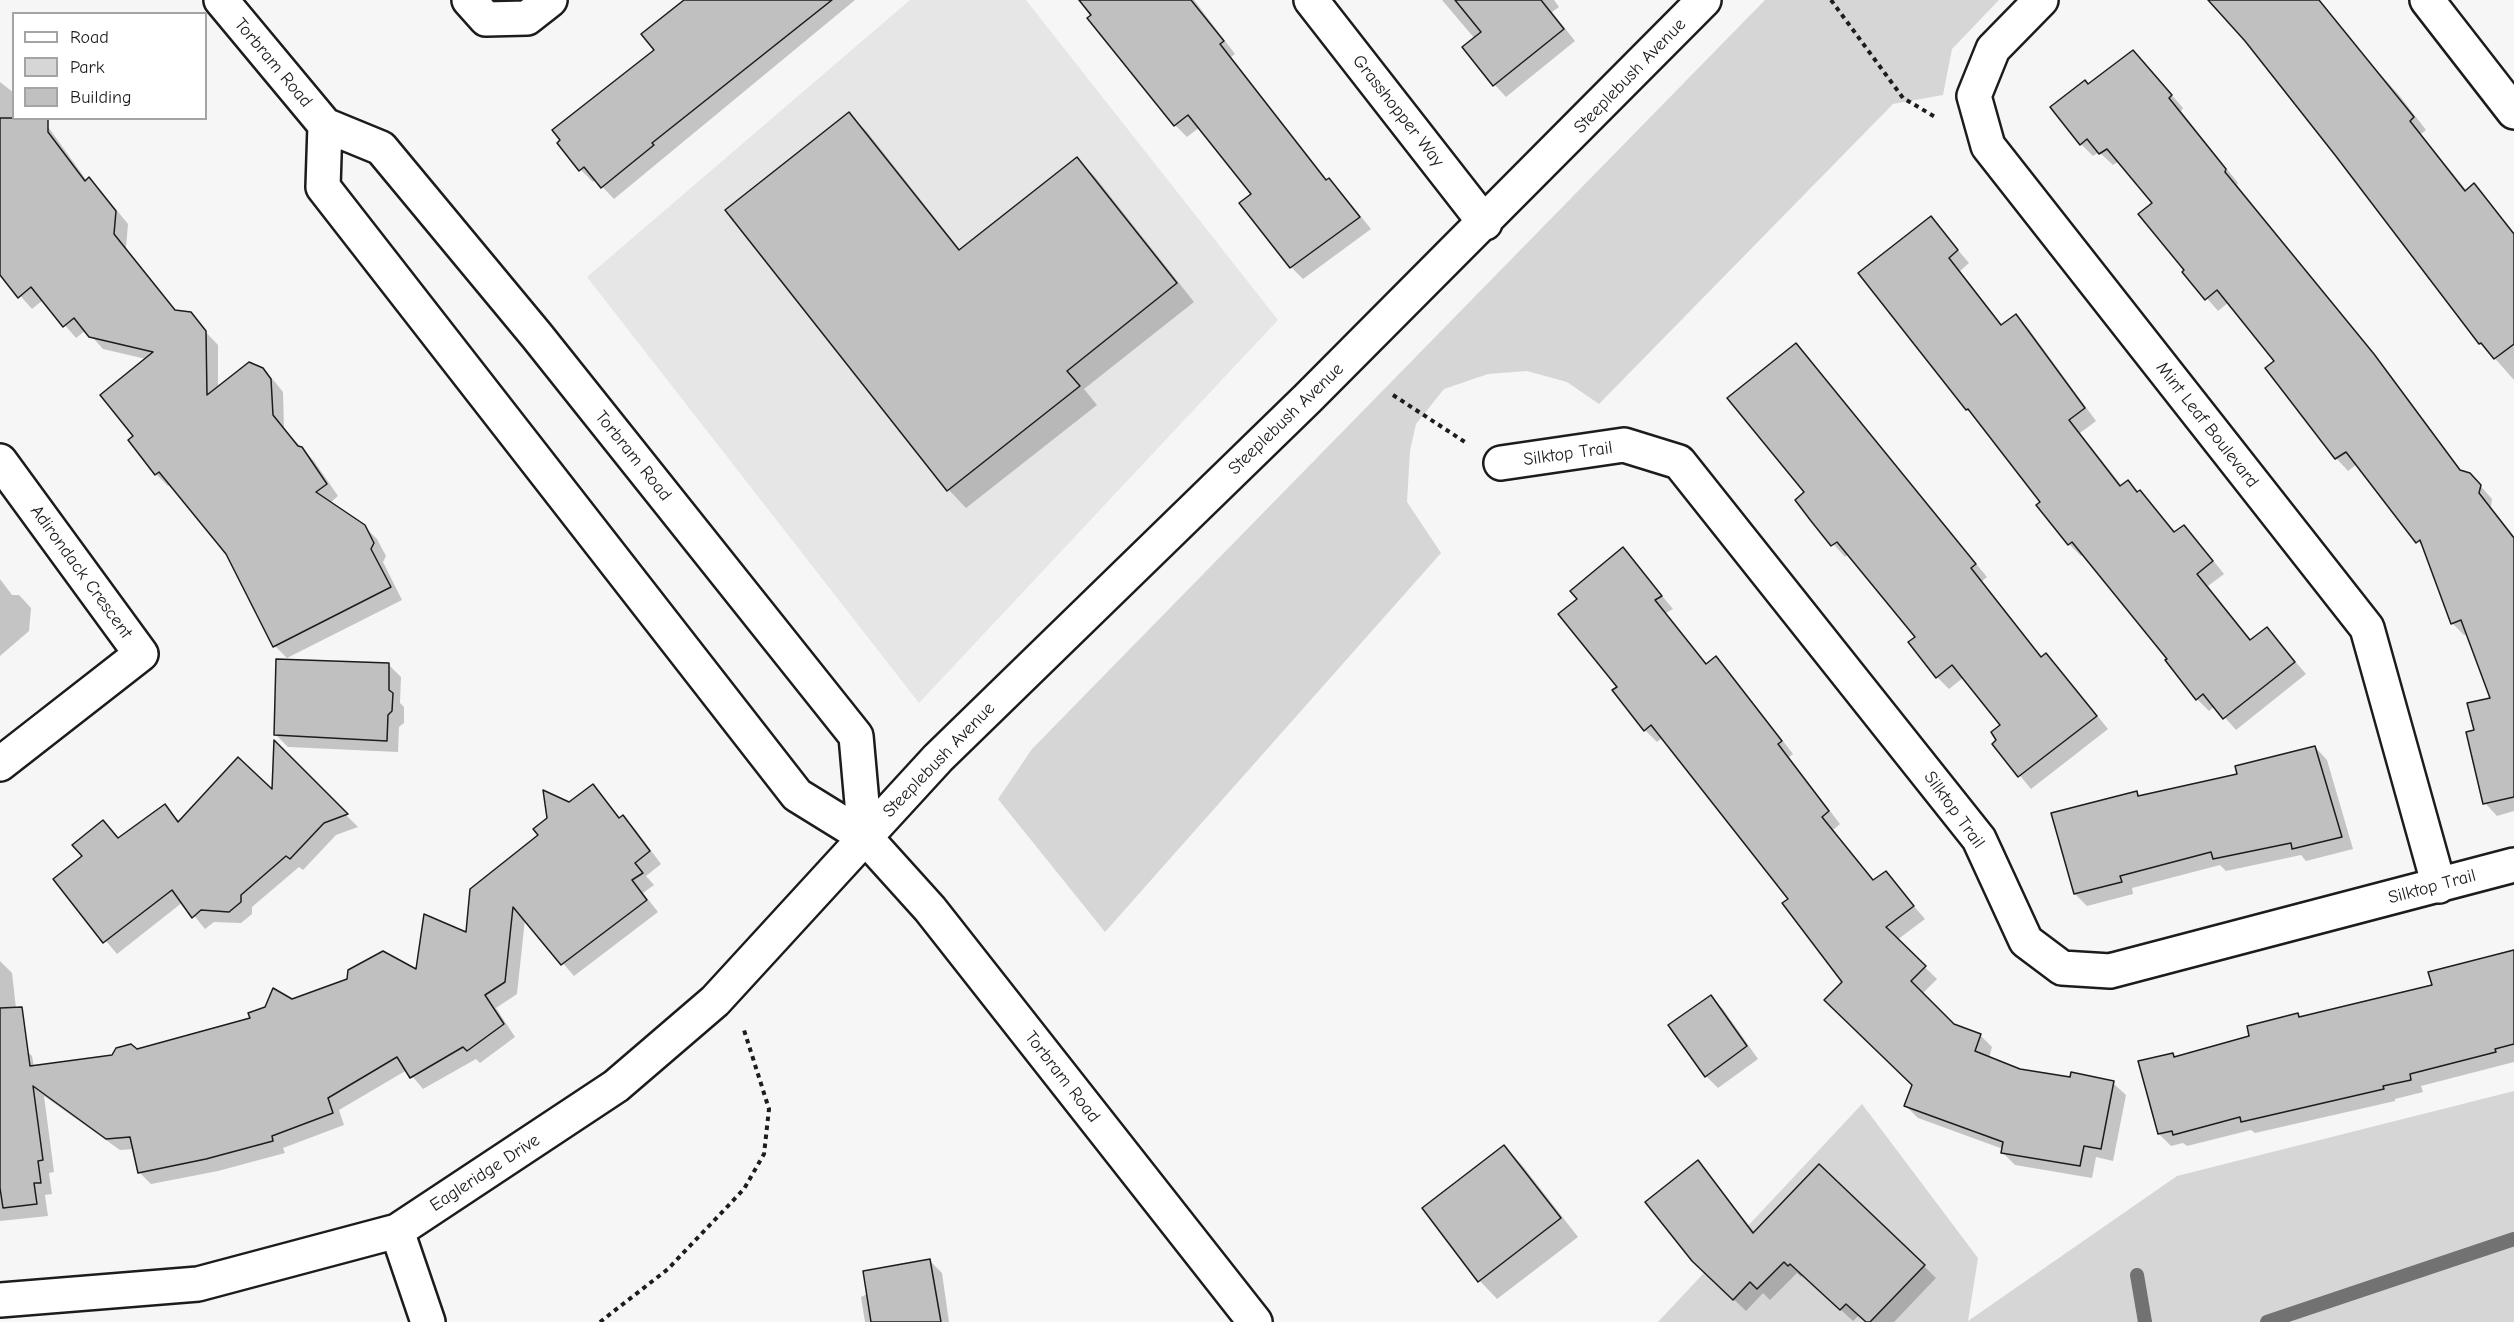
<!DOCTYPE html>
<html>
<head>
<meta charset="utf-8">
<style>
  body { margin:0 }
  #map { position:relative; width:2514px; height:1322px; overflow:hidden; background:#f6f6f6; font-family:"Comic Neue",sans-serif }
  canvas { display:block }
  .legend { position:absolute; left:12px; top:12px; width:195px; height:108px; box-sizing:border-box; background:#fff; border:2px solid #a4a4a4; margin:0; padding:8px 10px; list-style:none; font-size:18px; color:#1c1c1c }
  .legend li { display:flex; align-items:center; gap:12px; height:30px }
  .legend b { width:30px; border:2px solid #a4a4a4 }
</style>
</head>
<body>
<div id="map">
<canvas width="2514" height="1322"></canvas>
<ul class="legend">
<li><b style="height:8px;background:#fff"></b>Road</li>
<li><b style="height:16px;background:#d6d6d6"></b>Park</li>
<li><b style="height:16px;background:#c0c0c0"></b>Building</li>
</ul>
</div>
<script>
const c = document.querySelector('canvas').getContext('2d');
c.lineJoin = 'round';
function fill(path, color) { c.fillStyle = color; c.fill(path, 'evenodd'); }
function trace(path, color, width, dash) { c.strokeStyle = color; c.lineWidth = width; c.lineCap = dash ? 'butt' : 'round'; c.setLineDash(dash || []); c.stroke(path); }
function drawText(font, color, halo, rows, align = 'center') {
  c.font = font + ' "Comic Neue",sans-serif'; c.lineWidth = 4.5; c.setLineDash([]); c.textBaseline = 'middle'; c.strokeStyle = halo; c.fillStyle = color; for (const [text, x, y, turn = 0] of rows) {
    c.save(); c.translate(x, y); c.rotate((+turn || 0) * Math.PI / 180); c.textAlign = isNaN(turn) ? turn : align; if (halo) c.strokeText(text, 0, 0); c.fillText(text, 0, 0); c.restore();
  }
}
const built = new Path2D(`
  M 910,0 L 1026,0 L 1278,320 L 919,703 L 587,277 Z`);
const green = new Path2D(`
  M 1765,0 L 1999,0 L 1952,49 L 1943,95 L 1893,104 L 1599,404 L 1567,382 L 1527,371 L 1488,374 L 1444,389 L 1416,424 L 1410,451 L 1407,502 L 1441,553 L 1105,932 L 998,799 L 1032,749 Z
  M 2514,1091 L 2514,1322 L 1658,1322 L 1862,1104 L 1978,1258 L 1968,1321 L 2177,1176 Z`);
const shadow = new Path2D(`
  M 707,0 L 855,0 L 614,199 L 595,179 L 593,182 L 581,170 L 656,50 Z
  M 1078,0 L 1194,0 L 1235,54 L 1231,57 L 1328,181 L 1341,192 L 1371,229 L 1303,279 L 1291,267 L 1253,194 L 1200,127 L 1187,137 L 1175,125 Z
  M 1442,0 L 1554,0 L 1559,7 L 1552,12 L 1575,41 L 1506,97 L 1494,84 L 1475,39 Z
  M 2213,0 L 2314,0 L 2399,95 L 2426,130 L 2421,134 L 2467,191 L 2474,185 L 2514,233 L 2514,380 L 2468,328 L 2460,314 Z
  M 2145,64 L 2183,108 L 2181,111 L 2238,183 L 2237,185 L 2385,368 L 2463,473 L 2470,474 L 2492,499 L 2491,507 L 2514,536 L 2514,646 L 2468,634 L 2464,635 L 2452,623 L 2426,551 L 2357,464 L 2348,471 L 2336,458 L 2267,368 L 2276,361 L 2229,302 L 2218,311 L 2184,272 L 2186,270 L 2154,203 L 2119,161 L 2113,165 L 2099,152 L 2093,156 L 2081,144 L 2089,86 Z
  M 0,82 L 14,93 L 14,118 L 39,118 L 49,128 L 87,181 L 89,179 L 101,191 L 128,224 L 126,248 L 177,312 L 198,324 L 218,345 L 218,388 L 263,369 L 275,382 L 283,392 L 284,429 L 314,461 L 338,496 L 330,503 L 364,526 L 377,539 L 386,556 L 383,562 L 402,600 L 287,658 L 275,646 L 227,553 L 171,484 L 168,486 L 156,474 L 130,441 L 135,436 L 146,359 L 103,349 L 86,330 L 76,338 L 43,300 L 32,309 L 0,273 Z
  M 849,114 L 867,132 L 961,251 L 1077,159 L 1095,177 L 1194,302 L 1084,389 L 1097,405 L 966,508 L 949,490 Z
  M 1931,218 L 1969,263 L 1960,271 L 2003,326 L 2016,316 L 2028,328 L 2096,421 L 2080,433 L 2122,486 L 2128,482 L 2152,504 L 2176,533 L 2183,527 L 2196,539 L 2224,574 L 2208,586 L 2252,641 L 2267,629 L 2306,674 L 2236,730 L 2215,706 L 2209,711 L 2197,699 L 2169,659 L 2084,554 L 2081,556 L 2069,544 L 2042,502 L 1979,421 L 1967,409 Z
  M 1796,345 L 1987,577 L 1982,581 L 2042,658 L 2046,655 L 2058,667 L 2108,729 L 2031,789 L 1994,744 L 1998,740 L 2002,725 L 1964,677 L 1949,689 L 1937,677 L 1917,638 L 1849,554 L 1845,557 L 1812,520 L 1806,493 Z
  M 1623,549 L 1673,609 L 1666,613 L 1707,665 L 1716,658 L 1728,670 L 1793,754 L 1789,757 L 1840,824 L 1833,830 L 1874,881 L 1885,873 L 1925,919 L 1897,940 L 1937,979 L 1922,994 L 1953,1025 L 1980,1035 L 1992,1047 L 1989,1058 L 2020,1070 L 2113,1083 L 2126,1095 L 2113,1161 L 2096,1157 L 2092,1178 L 2015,1165 L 2002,1152 L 2003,1149 L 1918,1118 L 1906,1106 L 1914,1085 L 1790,899 L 1662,738 L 1657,742 L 1645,730 L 1619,687 L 1579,599 Z
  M 0,579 L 12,595 L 19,595 L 31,608 L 29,631 L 0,656 Z
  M 389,665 L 401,677 L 400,703 L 404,707 L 404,723 L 399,727 L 398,752 L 288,747 L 275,734 Z
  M 2514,694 L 2514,811 L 2497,816 L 2485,803 Z
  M 275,744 L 358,827 L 336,835 L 303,870 L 299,867 L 252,907 L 252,914 L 241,923 L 214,922 L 205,929 L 183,902 L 117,954 L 55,880 L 84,857 L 103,822 L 119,839 L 165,806 L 180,822 L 274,793 Z
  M 2315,747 L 2327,760 L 2353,849 L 2306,861 L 2301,855 L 2226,871 L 2220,865 L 2132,888 L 2133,894 L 2087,906 L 2075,894 L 2136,793 L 2140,797 L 2239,775 Z
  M 593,786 L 620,819 L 623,817 L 635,829 L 661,864 L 646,876 L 654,885 L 643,893 L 658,912 L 574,976 L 525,919 L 517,994 L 496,1008 L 515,1037 L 480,1063 L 476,1059 L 423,1089 L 407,1070 L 339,1110 L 344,1125 L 283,1148 L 285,1153 L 218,1171 L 151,1184 L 139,1172 L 134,1149 L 120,1150 L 44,1096 L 54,1172 L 49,1173 L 52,1194 L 45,1195 L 48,1216 L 0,1221 L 0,961 L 12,973 L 20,1044 L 32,1056 L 34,1067 L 137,1051 L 252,1019 L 292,1001 L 417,971 L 467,935 L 540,835 L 569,804 Z
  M 2514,949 L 2514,1062 L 2421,1086 L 2423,1092 L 2395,1099 L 2395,1101 L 2255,1133 L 2251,1130 L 2187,1146 L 2183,1143 L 2171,1146 L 2159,1134 L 2172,1054 L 2176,1058 L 2251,1037 L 2298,1015 L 2301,1018 L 2434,987 L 2430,973 Z
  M 1711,997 L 1723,1009 L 1758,1059 L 1718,1088 L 1706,1076 Z
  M 1504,1147 L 1522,1165 L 1578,1237 L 1497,1299 L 1480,1281 L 1424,1208 Z
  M 1698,1162 L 1755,1233 L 1924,1266 L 1936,1278 L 1894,1322 L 1868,1322 L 1859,1315 L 1853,1321 L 1803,1275 L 1801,1277 L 1797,1273 L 1770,1300 L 1763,1293 L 1746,1311 L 1701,1268 Z
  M 930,1261 L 942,1273 L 949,1322 L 865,1322 L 861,1297 Z`);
const stream = new Path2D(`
  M 2137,1275 L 2145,1322
  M 2267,1322 L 2514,1239`);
const building = new Path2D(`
  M 684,0 L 832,0 L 652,143 L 654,145 L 601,188 L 584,167 L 579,171 L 557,143 L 560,140 L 552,130 L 654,50 L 641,34 Z
  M 1079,0 L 1191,0 L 1224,41 L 1220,44 L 1326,180 L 1329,178 L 1360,217 L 1290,268 L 1239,203 L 1251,194 L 1188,115 L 1174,126 L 1087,18 L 1091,15 Z
  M 1455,0 L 1541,0 L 1564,29 L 1493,86 L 1462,47 L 1481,32 Z
  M 2208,0 L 2319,0 L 2414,117 L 2410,121 L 2465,191 L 2474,183 L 2514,234 L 2514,344 L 2494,359 L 2481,343 L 2479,344 L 2335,155 L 2245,41 Z
  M 2133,50 L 2172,95 L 2169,98 L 2226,169 L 2225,172 L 2374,354 L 2460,470 L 2470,473 L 2481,485 L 2479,493 L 2514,538 L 2514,797 L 2483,804 L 2466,732 L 2474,730 L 2467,703 L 2490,698 L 2461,620 L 2451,624 L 2420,540 L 2416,543 L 2346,452 L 2335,459 L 2265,368 L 2274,361 L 2217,290 L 2205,300 L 2182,272 L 2184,270 L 2138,214 L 2152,203 L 2107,149 L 2099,154 L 2087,139 L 2080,145 L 2050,107 L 2085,80 L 2088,84 Z
  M 849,112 L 959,250 L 1077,157 L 1177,283 L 1067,371 L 1080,386 L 947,491 L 725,210 Z
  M 0,118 L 48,118 L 48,132 L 85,181 L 89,177 L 116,211 L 114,234 L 175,310 L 191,312 L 206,331 L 207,395 L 249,362 L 263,368 L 271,379 L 273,415 L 298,446 L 302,447 L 327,484 L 316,492 L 365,525 L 374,543 L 371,549 L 391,587 L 273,647 L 226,554 L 159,472 L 155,475 L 128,440 L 133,436 L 100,395 L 153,352 L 89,337 L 74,318 L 63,327 L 31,287 L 18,298 L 0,275 Z
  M 1931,216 L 1958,250 L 1949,258 L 2001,325 L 2016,314 L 2085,408 L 2069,420 L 2120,486 L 2128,480 L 2137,492 L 2140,490 L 2174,532 L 2184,525 L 2213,561 L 2197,574 L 2250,640 L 2267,627 L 2295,662 L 2223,719 L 2203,694 L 2196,700 L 2165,660 L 2167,659 L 2072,542 L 2068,545 L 2036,505 L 2040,502 L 1968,409 L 1966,410 L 1858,273 Z
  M 1796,343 L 1976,564 L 1971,568 L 2041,657 L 2046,653 L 2097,716 L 2018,777 L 1992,744 L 1996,740 L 1991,732 L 2000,725 L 1952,665 L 1936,678 L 1908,642 L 1915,637 L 1837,542 L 1831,546 L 1811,521 L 1795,500 L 1804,492 L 1727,398 Z
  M 1623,547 L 1662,596 L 1655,600 L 1706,664 L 1716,656 L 1782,741 L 1778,744 L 1829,811 L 1822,817 L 1873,880 L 1886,871 L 1914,906 L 1886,927 L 1926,966 L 1911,981 L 1954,1024 L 1981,1034 L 1975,1051 L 2020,1069 L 2070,1077 L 2071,1072 L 2114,1081 L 2101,1149 L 2084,1146 L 2080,1166 L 2001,1153 L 2003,1142 L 1904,1106 L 1912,1085 L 1824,1000 L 1842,982 L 1782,903 L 1788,899 L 1651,725 L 1644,731 L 1612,690 L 1617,687 L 1558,614 L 1577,599 L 1570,591 Z
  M 276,659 L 389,663 L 389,690 L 393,693 L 392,711 L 388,715 L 387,741 L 274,735 Z
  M 274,740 L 348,814 L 324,823 L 290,859 L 286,856 L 241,895 L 241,902 L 229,912 L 201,910 L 192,918 L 172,890 L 103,943 L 53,879 L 82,856 L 72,845 L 103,820 L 118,838 L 165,804 L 178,822 L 238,757 L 272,789 Z
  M 2315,746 L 2342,837 L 2292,849 L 2291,843 L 2213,859 L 2211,852 L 2120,876 L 2122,882 L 2074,894 L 2051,813 L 2137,791 L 2138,796 L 2237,774 L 2235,766 Z
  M 593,784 L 619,818 L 623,815 L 650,851 L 635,863 L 643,873 L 632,880 L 647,900 L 561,965 L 513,907 L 505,982 L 485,995 L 504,1024 L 467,1051 L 463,1047 L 410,1078 L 397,1057 L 328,1098 L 333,1113 L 272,1136 L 273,1141 L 206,1159 L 138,1173 L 130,1137 L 106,1139 L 33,1086 L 43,1160 L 38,1161 L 41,1183 L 34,1183 L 37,1204 L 3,1208 L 0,1188 L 0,1008 L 22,1007 L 30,1066 L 112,1055 L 116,1048 L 131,1044 L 137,1049 L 250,1018 L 248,1013 L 265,1007 L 273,988 L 292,999 L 347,979 L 348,970 L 383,951 L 416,969 L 424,914 L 466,932 L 470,889 L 538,835 L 533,829 L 547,818 L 543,790 L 569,802 Z
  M 2514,950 L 2514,1044 L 2495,1049 L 2496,1052 L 2410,1074 L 2411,1080 L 2383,1086 L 2384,1089 L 2241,1122 L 2240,1117 L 2173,1135 L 2172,1131 L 2158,1134 L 2138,1061 L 2173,1053 L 2174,1057 L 2249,1036 L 2247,1026 L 2298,1013 L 2299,1017 L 2432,985 L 2428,972 Z
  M 1711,995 L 1747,1046 L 1705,1077 L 1668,1025 Z
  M 1504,1145 L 1561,1218 L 1478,1282 L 1422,1208 Z
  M 1698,1160 L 1753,1233 L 1819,1164 L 1925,1265 L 1870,1322 L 1866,1322 L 1846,1304 L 1840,1310 L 1790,1264 L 1788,1266 L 1784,1262 L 1757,1289 L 1750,1282 L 1733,1300 L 1692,1261 L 1645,1202 Z
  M 930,1259 L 941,1322 L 871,1322 L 863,1271 Z`);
const path = new Path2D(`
  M 1831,0 L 1903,98 L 1937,118
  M 1393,395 L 1468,444
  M 600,1322 L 668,1269 L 744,1189 L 764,1154 L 769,1109 L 744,1030`);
const minor = new Path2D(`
  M 469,0 L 486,19 L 527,18 L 550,0
  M 1311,0 L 1485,223
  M 2041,0 L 1993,49 L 1974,96 L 1988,146 L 2367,628 L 2439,886
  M 2427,0 L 2514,112
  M 0,461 L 141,654 L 0,764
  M 1501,463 L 1624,445 L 1679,462 L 1979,839 L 2026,941 L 2062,968 L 2110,971 L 2514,865
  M 397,1231 L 428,1322
  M 0,1300 L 198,1284 L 397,1231 L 616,1086 L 715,1001 L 938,758 L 1308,398 L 1704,0`);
const secondary = new Path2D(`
  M 221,0 L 325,125 L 381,148 L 537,336 L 856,736 L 865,837
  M 325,125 L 323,187 L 797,795 L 865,837 L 930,909 L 1255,1322`);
const streetNames = [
  ["Torbram Road",273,63,50],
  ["Steeplebush Avenue",1630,76,-46],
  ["Grasshopper Way",1398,111,52],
  ["Steeplebush Avenue",1286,419,-44],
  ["Mint Leaf Boulevard",2207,425,52],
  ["Silktop Trail",1568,454,-8],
  ["Torbram Road",633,456,51],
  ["Adirondack Crescent",81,572,54],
  ["Steeplebush Avenue",939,760,-46],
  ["Silktop Trail",1954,810,54],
  ["Silktop Trail",2432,887,-15],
  ["Torbram Road",1062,1077,52],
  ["Eagleridge Drive",485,1173,-33]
];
fill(built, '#e6e6e6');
fill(green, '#d6d6d6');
fill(shadow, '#0003');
trace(stream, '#727272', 14);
fill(building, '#c0c0c0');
trace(building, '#1c1c1c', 1.5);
trace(minor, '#1c1c1c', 38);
trace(secondary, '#1c1c1c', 38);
trace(path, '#1c1c1c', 4, [4.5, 4.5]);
trace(minor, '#fff', 33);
trace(secondary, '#fff', 33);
drawText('18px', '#1c1c1c', '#fff', streetNames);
</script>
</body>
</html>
